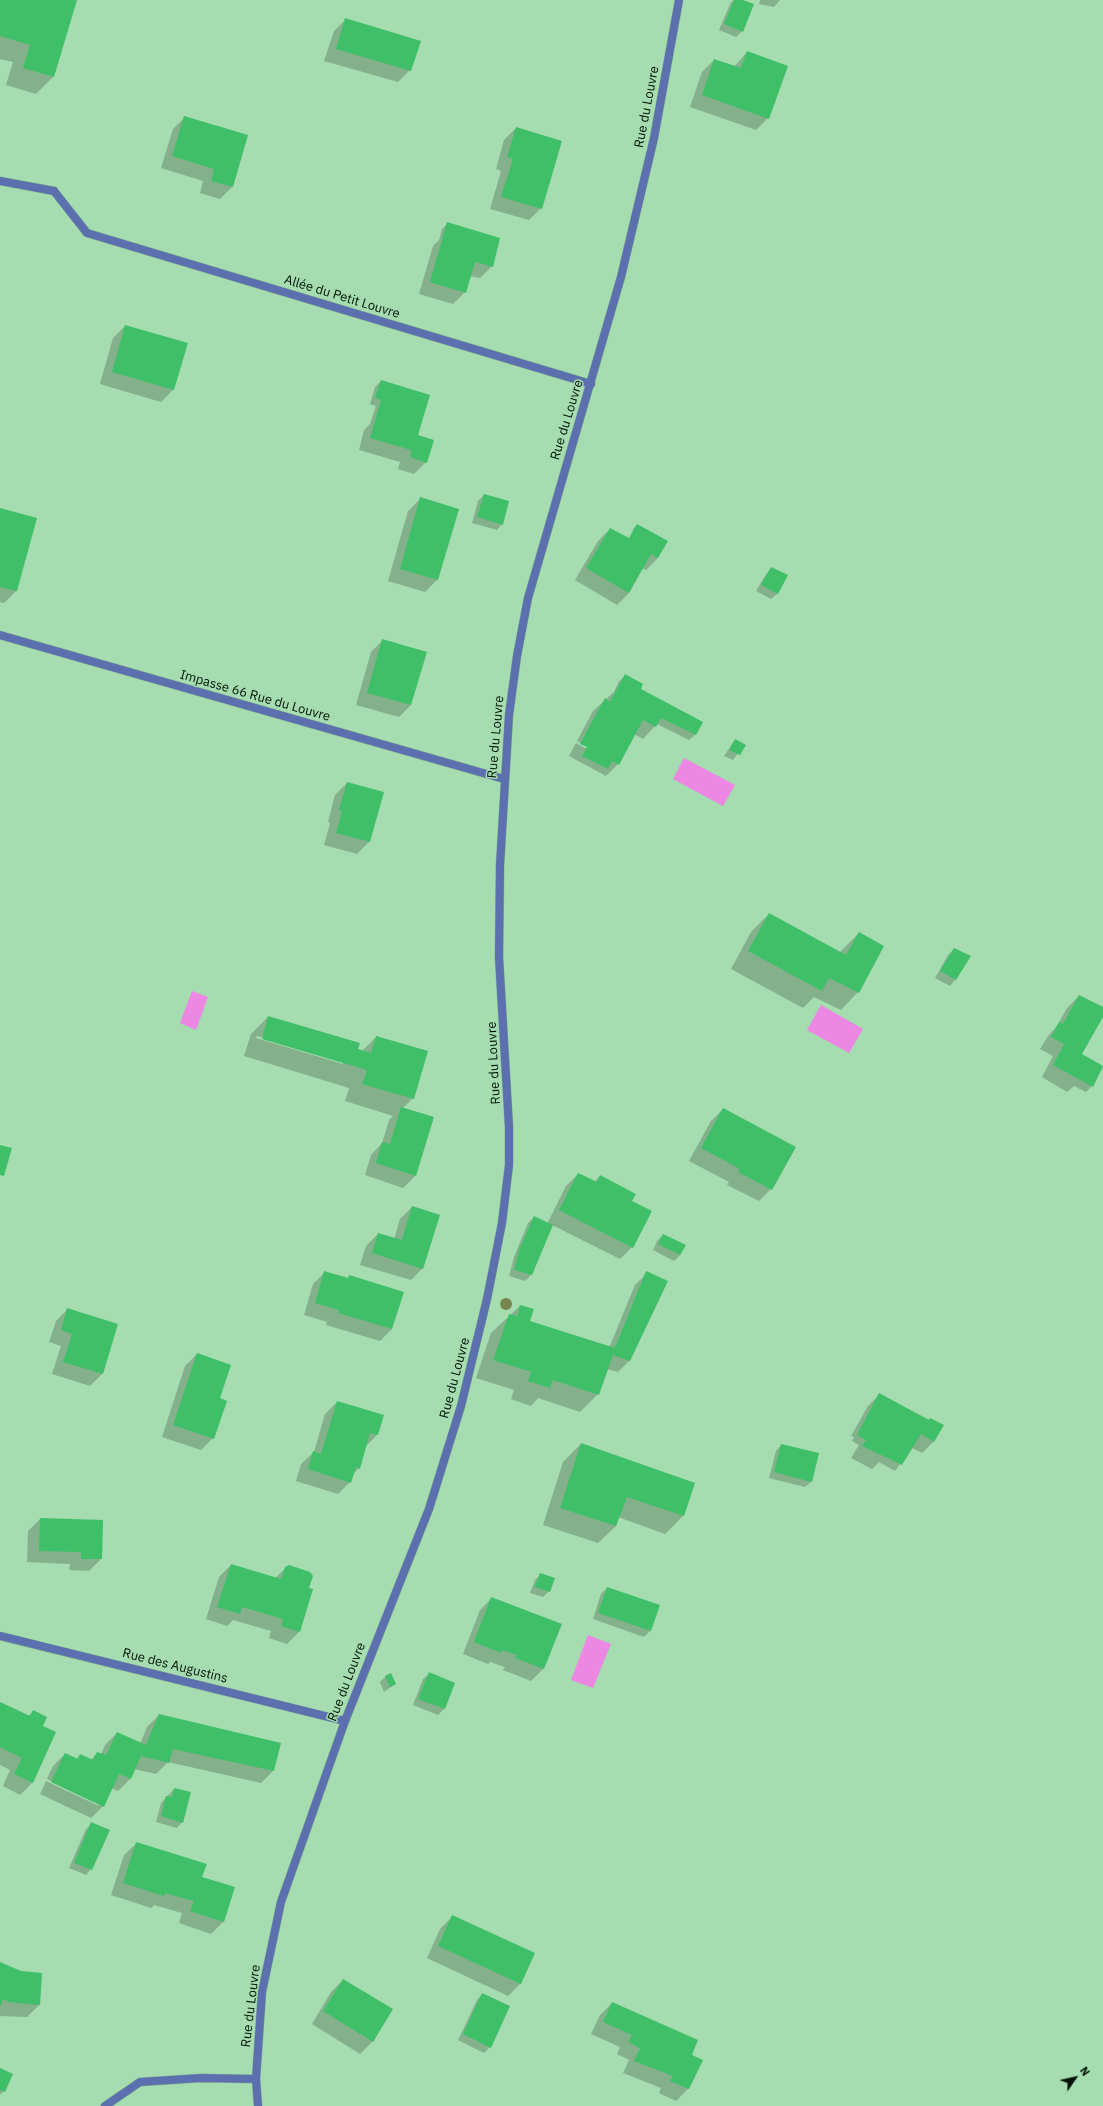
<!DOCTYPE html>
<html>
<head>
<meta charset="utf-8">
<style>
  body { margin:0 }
  #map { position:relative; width:1103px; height:2106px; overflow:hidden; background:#a5dcb0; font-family:"IBM Plex Sans",sans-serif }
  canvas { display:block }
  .north { position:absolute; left:1055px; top:2058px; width:40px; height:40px; -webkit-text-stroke:3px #a5dcb0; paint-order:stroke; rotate:56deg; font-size:11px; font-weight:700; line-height:16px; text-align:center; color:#011205 }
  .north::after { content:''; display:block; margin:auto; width:14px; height:18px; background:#011205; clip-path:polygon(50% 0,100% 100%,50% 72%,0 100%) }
</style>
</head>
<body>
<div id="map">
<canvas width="1103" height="2106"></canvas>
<div class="north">N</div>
</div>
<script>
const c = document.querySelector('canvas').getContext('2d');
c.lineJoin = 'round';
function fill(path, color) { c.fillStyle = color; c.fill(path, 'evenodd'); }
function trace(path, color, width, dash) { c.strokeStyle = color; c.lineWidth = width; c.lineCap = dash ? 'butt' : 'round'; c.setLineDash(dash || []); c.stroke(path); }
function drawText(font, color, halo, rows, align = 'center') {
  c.font = font + ' "IBM Plex Sans",sans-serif'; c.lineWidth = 3; c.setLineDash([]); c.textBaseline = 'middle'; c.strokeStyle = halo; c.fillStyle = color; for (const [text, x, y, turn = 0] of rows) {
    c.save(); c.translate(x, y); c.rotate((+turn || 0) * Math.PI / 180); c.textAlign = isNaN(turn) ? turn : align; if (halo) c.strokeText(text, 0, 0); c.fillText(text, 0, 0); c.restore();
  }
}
const water = new Path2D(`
  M 684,758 L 735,785 L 723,806 L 673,779 Z
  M 192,991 L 208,997 L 196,1030 L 180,1023 Z
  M 821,1005 L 863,1029 L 849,1053 L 807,1030 Z
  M 588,1635 L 611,1644 L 593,1688 L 571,1680 Z`);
const shadow = new Path2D(`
  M 0,0 L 76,0 L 53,77 L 36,94 L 6,85 L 13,62 L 0,59 Z
  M 733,0 L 741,0 L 742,31 L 736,37 L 719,30 L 730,4 Z
  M 760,0 L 780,0 L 774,7 L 759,4 Z
  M 346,19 L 410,70 L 398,82 L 324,61 L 334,31 Z
  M 747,52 L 768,118 L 756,130 L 690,107 L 702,72 L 714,60 L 734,67 Z
  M 185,117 L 247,136 L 232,187 L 220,199 L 200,193 L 203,181 L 161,168 L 173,129 Z
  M 516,128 L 541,208 L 529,220 L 490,209 L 501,171 L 496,169 L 504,140 Z
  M 448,223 L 492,266 L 480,278 L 470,276 L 465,292 L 453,304 L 419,294 L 433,246 L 439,240 L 442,229 Z
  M 125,326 L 173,390 L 161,402 L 100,384 L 113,338 Z
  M 381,381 L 416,435 L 426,462 L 414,474 L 398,469 L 400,462 L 359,450 L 364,430 L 370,424 L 376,406 L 370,404 L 375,387 Z
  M 484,495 L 502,524 L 497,530 L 472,523 L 478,501 Z
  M 420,499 L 457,509 L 437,580 L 425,592 L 388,581 L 408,511 Z
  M 0,509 L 36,519 L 16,591 L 4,603 L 0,602 Z
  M 637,525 L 658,558 L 646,570 L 642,568 L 629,593 L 617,605 L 575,580 L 598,541 L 610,529 L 627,538 L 632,530 L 626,540 L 628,541 L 634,530 L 632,530 Z
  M 772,568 L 786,576 L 777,594 L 771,599 L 756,591 L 766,574 Z
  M 383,640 L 411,705 L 399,717 L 356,705 L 371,652 Z
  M 625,676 L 639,690 L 701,723 L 695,735 L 689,740 L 657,724 L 643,739 L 634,734 L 618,764 L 606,776 L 569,756 L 576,743 L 587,749 L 588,747 L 577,741 L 593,711 L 614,692 L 619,681 Z
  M 735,740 L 744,745 L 733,760 L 724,756 Z
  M 347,783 L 369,842 L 357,854 L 324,845 L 330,823 L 328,822 L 335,795 Z
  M 769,914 L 840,952 L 859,933 L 858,992 L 841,1010 L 814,997 L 803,1008 L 731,969 L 751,932 Z
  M 954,949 L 969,956 L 955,980 L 950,986 L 935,978 L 948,955 Z
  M 1079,996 L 1103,1008 L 1103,1015 L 1081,1055 L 1103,1067 L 1092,1086 L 1086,1092 L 1074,1086 L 1067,1092 L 1042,1077 L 1053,1056 L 1040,1049 L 1048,1036 L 1057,1026 L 1067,1008 Z
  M 268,1017 L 362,1051 L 376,1037 L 413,1098 L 403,1108 L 433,1117 L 415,1176 L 403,1188 L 365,1175 L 371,1155 L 382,1143 L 389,1120 L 393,1116 L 345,1101 L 349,1088 L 244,1056 L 251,1034 ZM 257,1036 L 343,1062 L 343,1064 L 256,1038 Z
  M 723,1109 L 771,1189 L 759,1201 L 727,1185 L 729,1182 L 689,1161 L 711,1121 Z
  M 578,1174 L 594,1182 L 600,1176 L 631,1202 L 632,1247 L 620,1259 L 552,1225 L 531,1275 L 525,1281 L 509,1276 L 514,1257 L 528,1223 L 534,1217 L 547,1224 L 566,1186 Z
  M 412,1207 L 423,1268 L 411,1280 L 360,1265 L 366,1246 L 378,1234 L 394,1239 L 400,1219 Z
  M 663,1235 L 684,1245 L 680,1255 L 674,1261 L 653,1250 L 657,1241 Z
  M 325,1272 L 347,1279 L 349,1277 L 392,1329 L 380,1341 L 326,1325 L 327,1322 L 304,1315 L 313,1284 Z
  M 647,1273 L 630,1360 L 618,1372 L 607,1369 L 598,1394 L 580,1412 L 538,1398 L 531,1406 L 511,1399 L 514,1390 L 476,1378 L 491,1333 L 520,1306 L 529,1322 L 609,1348 L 635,1285 Z
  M 68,1309 L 117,1325 L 102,1374 L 90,1386 L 52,1374 L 61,1346 L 49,1342 L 56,1321 Z
  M 197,1354 L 217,1402 L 213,1438 L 201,1450 L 162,1437 L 185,1366 Z
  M 880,1394 L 928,1421 L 930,1419 L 934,1441 L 922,1453 L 912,1448 L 895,1471 L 879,1462 L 872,1469 L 851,1458 L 859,1445 L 852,1441 L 854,1437 L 851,1436 L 868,1406 Z
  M 337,1402 L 382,1416 L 377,1435 L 366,1446 L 359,1468 L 352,1475 L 350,1482 L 338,1494 L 296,1481 L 301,1464 L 314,1452 L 325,1414 Z
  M 581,1444 L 694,1483 L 683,1516 L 665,1534 L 618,1517 L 616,1526 L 598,1543 L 543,1525 L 563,1462 Z
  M 781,1445 L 811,1482 L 805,1487 L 769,1478 L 776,1451 Z
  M 40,1519 L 102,1521 L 101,1559 L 89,1571 L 69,1570 L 70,1564 L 27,1562 L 28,1531 Z
  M 231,1565 L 275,1578 L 286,1568 L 308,1588 L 299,1632 L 287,1644 L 269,1638 L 271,1631 L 233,1620 L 227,1626 L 206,1619 L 219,1577 Z
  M 541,1574 L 549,1591 L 543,1597 L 530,1593 L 535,1580 Z
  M 607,1588 L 659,1606 L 650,1631 L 644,1637 L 593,1619 L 601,1594 Z
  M 492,1598 L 560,1625 L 543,1669 L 531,1681 L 503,1670 L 505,1667 L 490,1662 L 488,1664 L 463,1654 L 480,1610 Z
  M 429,1674 L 453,1683 L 444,1709 L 438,1715 L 413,1705 L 423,1679 Z
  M 385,1677 L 395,1684 L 384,1692 L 380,1682 Z
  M 0,1703 L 28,1716 L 33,1712 L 41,1726 L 32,1783 L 20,1795 L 3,1786 L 10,1770 L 0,1765 Z
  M 159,1715 L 279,1744 L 273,1771 L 261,1783 L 168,1762 L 156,1774 L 134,1769 L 130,1779 L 118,1791 L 111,1788 L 103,1806 L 91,1818 L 40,1794 L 53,1766 L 65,1754 L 76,1759 L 80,1755 L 91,1760 L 97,1753 L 101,1754 L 105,1745 L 117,1733 L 140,1744 L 147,1727 ZM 47,1779 L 99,1803 L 99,1806 L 46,1781 Z
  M 174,1789 L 182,1822 L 177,1828 L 156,1822 L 161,1803 Z
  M 92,1824 L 91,1869 L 86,1875 L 69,1868 L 86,1829 Z
  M 137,1843 L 201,1878 L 223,1922 L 211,1934 L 179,1923 L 182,1913 L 154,1905 L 151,1908 L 111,1895 L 124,1855 Z
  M 452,1917 L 534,1954 L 520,1984 L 508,1996 L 427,1958 L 440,1929 Z
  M 0,1963 L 39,2005 L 27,2017 L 0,2016 Z
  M 343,1980 L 392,2010 L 372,2042 L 360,2054 L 312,2024 L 331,1992 Z
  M 482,1994 L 490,2047 L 484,2053 L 458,2040 L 477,2000 Z
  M 612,2003 L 701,2061 L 688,2089 L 676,2101 L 659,2093 L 661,2088 L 623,2073 L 629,2060 L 617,2054 L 620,2047 L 591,2034 L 600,2015 Z
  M 0,2070 L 4,2091 L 0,2095 Z`);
const building = new Path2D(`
  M 0,0 L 77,0 L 54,77 L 23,68 L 30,45 L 0,36 Z
  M 734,0 L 743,0 L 754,4 L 743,32 L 724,24 Z
  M 345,18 L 421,41 L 411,71 L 336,49 Z
  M 747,51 L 788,66 L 769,119 L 702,95 L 714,59 L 741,68 Z
  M 184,116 L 248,135 L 233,187 L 211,181 L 214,169 L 172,156 Z
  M 516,127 L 562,141 L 542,209 L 501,197 L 513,159 L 507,157 Z
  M 447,222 L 500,238 L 493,267 L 475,262 L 466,293 L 430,282 Z
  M 125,325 L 188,343 L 174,390 L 112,372 Z
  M 381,380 L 430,395 L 418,435 L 434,440 L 427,463 L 410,457 L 411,450 L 370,438 L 381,400 L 375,398 Z
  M 484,494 L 509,501 L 503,525 L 477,517 Z
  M 420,497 L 459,509 L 438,580 L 400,569 Z
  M 0,508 L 37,518 L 17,591 L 0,587 Z
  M 637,524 L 668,541 L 658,558 L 651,554 L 629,593 L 586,568 L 610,528 L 629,538 Z
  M 771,567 L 788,575 L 778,594 L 761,585 Z
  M 382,639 L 427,652 L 411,705 L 367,693 Z
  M 625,674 L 643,684 L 641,689 L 703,722 L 696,735 L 661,718 L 656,727 L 643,720 L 619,765 L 612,761 L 608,769 L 582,756 L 587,747 L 580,744 L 605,698 L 610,702 Z
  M 735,739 L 746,745 L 740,755 L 729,750 Z
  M 347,782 L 384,792 L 370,842 L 336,833 L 342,811 L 339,810 Z
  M 769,913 L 846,955 L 859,932 L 884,946 L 859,993 L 829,978 L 822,991 L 748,951 Z
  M 954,948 L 971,956 L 956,980 L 940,971 Z
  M 1079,995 L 1103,1007 L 1103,1017 L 1082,1054 L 1103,1066 L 1093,1087 L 1053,1065 L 1064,1044 L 1051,1037 L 1059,1022 L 1063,1024 Z
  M 268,1016 L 360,1043 L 358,1049 L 371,1053 L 376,1036 L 428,1051 L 414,1099 L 362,1084 L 367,1070 L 262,1039 Z
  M 401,1107 L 434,1117 L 416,1176 L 376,1163 L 382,1142 L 390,1144 Z
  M 723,1108 L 796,1147 L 772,1190 L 738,1172 L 740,1169 L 701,1148 Z
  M 0,1145 L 12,1148 L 4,1176 L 0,1175 Z
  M 578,1173 L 597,1182 L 600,1175 L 636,1194 L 632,1201 L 652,1211 L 633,1248 L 559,1210 Z
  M 412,1206 L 440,1215 L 423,1269 L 372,1253 L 378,1233 L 402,1240 Z
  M 534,1216 L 553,1225 L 532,1275 L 514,1270 L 519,1250 Z
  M 663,1234 L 686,1245 L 680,1255 L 658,1244 Z
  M 324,1271 L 348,1278 L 349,1275 L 404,1292 L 392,1329 L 338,1313 L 339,1310 L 315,1303 Z
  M 646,1271 L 668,1281 L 630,1361 L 613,1355 L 599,1395 L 553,1380 L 550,1388 L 528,1381 L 531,1372 L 493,1360 L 509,1314 L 517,1316 L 520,1305 L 534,1309 L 530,1321 L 615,1348 Z
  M 67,1308 L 118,1324 L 103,1374 L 63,1362 L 72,1334 L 61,1330 Z
  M 197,1353 L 231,1365 L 220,1398 L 227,1401 L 214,1439 L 173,1425 Z
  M 879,1393 L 929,1420 L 930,1418 L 944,1425 L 934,1442 L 921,1434 L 902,1465 L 862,1446 L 866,1440 L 857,1435 Z
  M 337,1401 L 384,1415 L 378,1435 L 370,1433 L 360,1469 L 356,1467 L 351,1483 L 308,1469 L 313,1451 L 321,1454 Z
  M 581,1443 L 695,1483 L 684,1516 L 627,1497 L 616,1526 L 560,1508 Z
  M 781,1444 L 819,1453 L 812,1482 L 774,1472 Z
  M 40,1518 L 103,1520 L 102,1559 L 81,1559 L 81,1552 L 39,1551 Z
  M 231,1564 L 281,1579 L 285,1567 L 289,1565 L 310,1572 L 313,1576 L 309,1588 L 313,1589 L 300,1632 L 281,1626 L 283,1619 L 242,1607 L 240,1614 L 217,1607 Z
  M 540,1573 L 555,1578 L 550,1592 L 535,1587 Z
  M 607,1587 L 660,1605 L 651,1631 L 598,1613 Z
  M 491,1597 L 562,1624 L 544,1669 L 515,1658 L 516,1655 L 502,1650 L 501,1653 L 474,1642 Z
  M 429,1672 L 455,1683 L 445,1709 L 418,1699 Z
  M 391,1673 L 396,1684 L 390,1687 L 385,1676 Z
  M 0,1702 L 30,1716 L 33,1710 L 47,1717 L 43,1726 L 56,1732 L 33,1783 L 14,1774 L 22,1758 L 0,1747 Z
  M 159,1714 L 281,1743 L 274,1771 L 173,1749 L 169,1763 L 141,1756 L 131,1779 L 119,1774 L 104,1807 L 51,1782 L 65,1753 L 78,1759 L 80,1754 L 93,1760 L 97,1752 L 106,1755 L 117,1732 L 146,1745 Z
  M 174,1788 L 191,1792 L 183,1823 L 161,1816 L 166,1796 L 172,1797 Z
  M 91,1822 L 110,1830 L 92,1870 L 74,1863 Z
  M 136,1842 L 207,1864 L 202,1877 L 235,1887 L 224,1922 L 190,1911 L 194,1901 L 165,1893 L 164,1896 L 123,1883 Z
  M 452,1915 L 535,1953 L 521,1984 L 438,1946 Z
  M 0,1962 L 21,1971 L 42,1973 L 40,2005 L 9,2002 L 3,1999 L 0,2007 Z
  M 343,1979 L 393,2009 L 373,2042 L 323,2011 Z
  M 482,1993 L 510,2006 L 491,2048 L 463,2034 Z
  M 612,2002 L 698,2040 L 692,2055 L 703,2060 L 689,2089 L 670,2081 L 673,2076 L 634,2061 L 640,2048 L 628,2042 L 632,2035 L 603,2022 Z
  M 0,2068 L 13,2074 L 5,2092 L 0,2090 Z`);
const lane = new Path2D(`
  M 0,181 L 54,191`);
const street = new Path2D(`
  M 54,191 L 87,233 L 591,384
  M 0,635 L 504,779
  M 0,1636 L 345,1721
  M 105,2106 L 140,2082 L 201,2078 L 256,2079
  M 258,2106 L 256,2079 L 262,1992 L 281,1902 L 345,1721 L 429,1509 L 461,1406 L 487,1299 L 502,1223 L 509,1165 L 509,1127 L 499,957 L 500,865 L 509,715 L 517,656 L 528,598 L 621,277 L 654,138 L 679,0`);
const trees = [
  [506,1304]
];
const streetNames = [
  ["Rue du Louvre",647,107,-79],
  ["Allée du Petit Louvre",342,297,17],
  ["Rue du Louvre",567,420,-73],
  ["Impasse 66 Rue du Louvre",255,696,16],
  ["Rue du Louvre",496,737,-85],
  ["Rue du Louvre",494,1063,-93],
  ["Rue du Louvre",455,1378,-75],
  ["Rue des Augustins",175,1666,14],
  ["Rue du Louvre",347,1682,-69],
  ["Rue du Louvre",251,2006,-83]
];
fill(water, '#ec87e3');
fill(shadow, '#0003');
fill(building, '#3ebf68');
trace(lane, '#87b891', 9);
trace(street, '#87b891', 9);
trace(lane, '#5c6faf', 8);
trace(street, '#5c6faf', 8);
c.fillStyle = '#78864f';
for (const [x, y] of trees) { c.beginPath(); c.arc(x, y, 6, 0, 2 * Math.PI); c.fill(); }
drawText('13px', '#011205', '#a5dcb0', streetNames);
</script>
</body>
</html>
